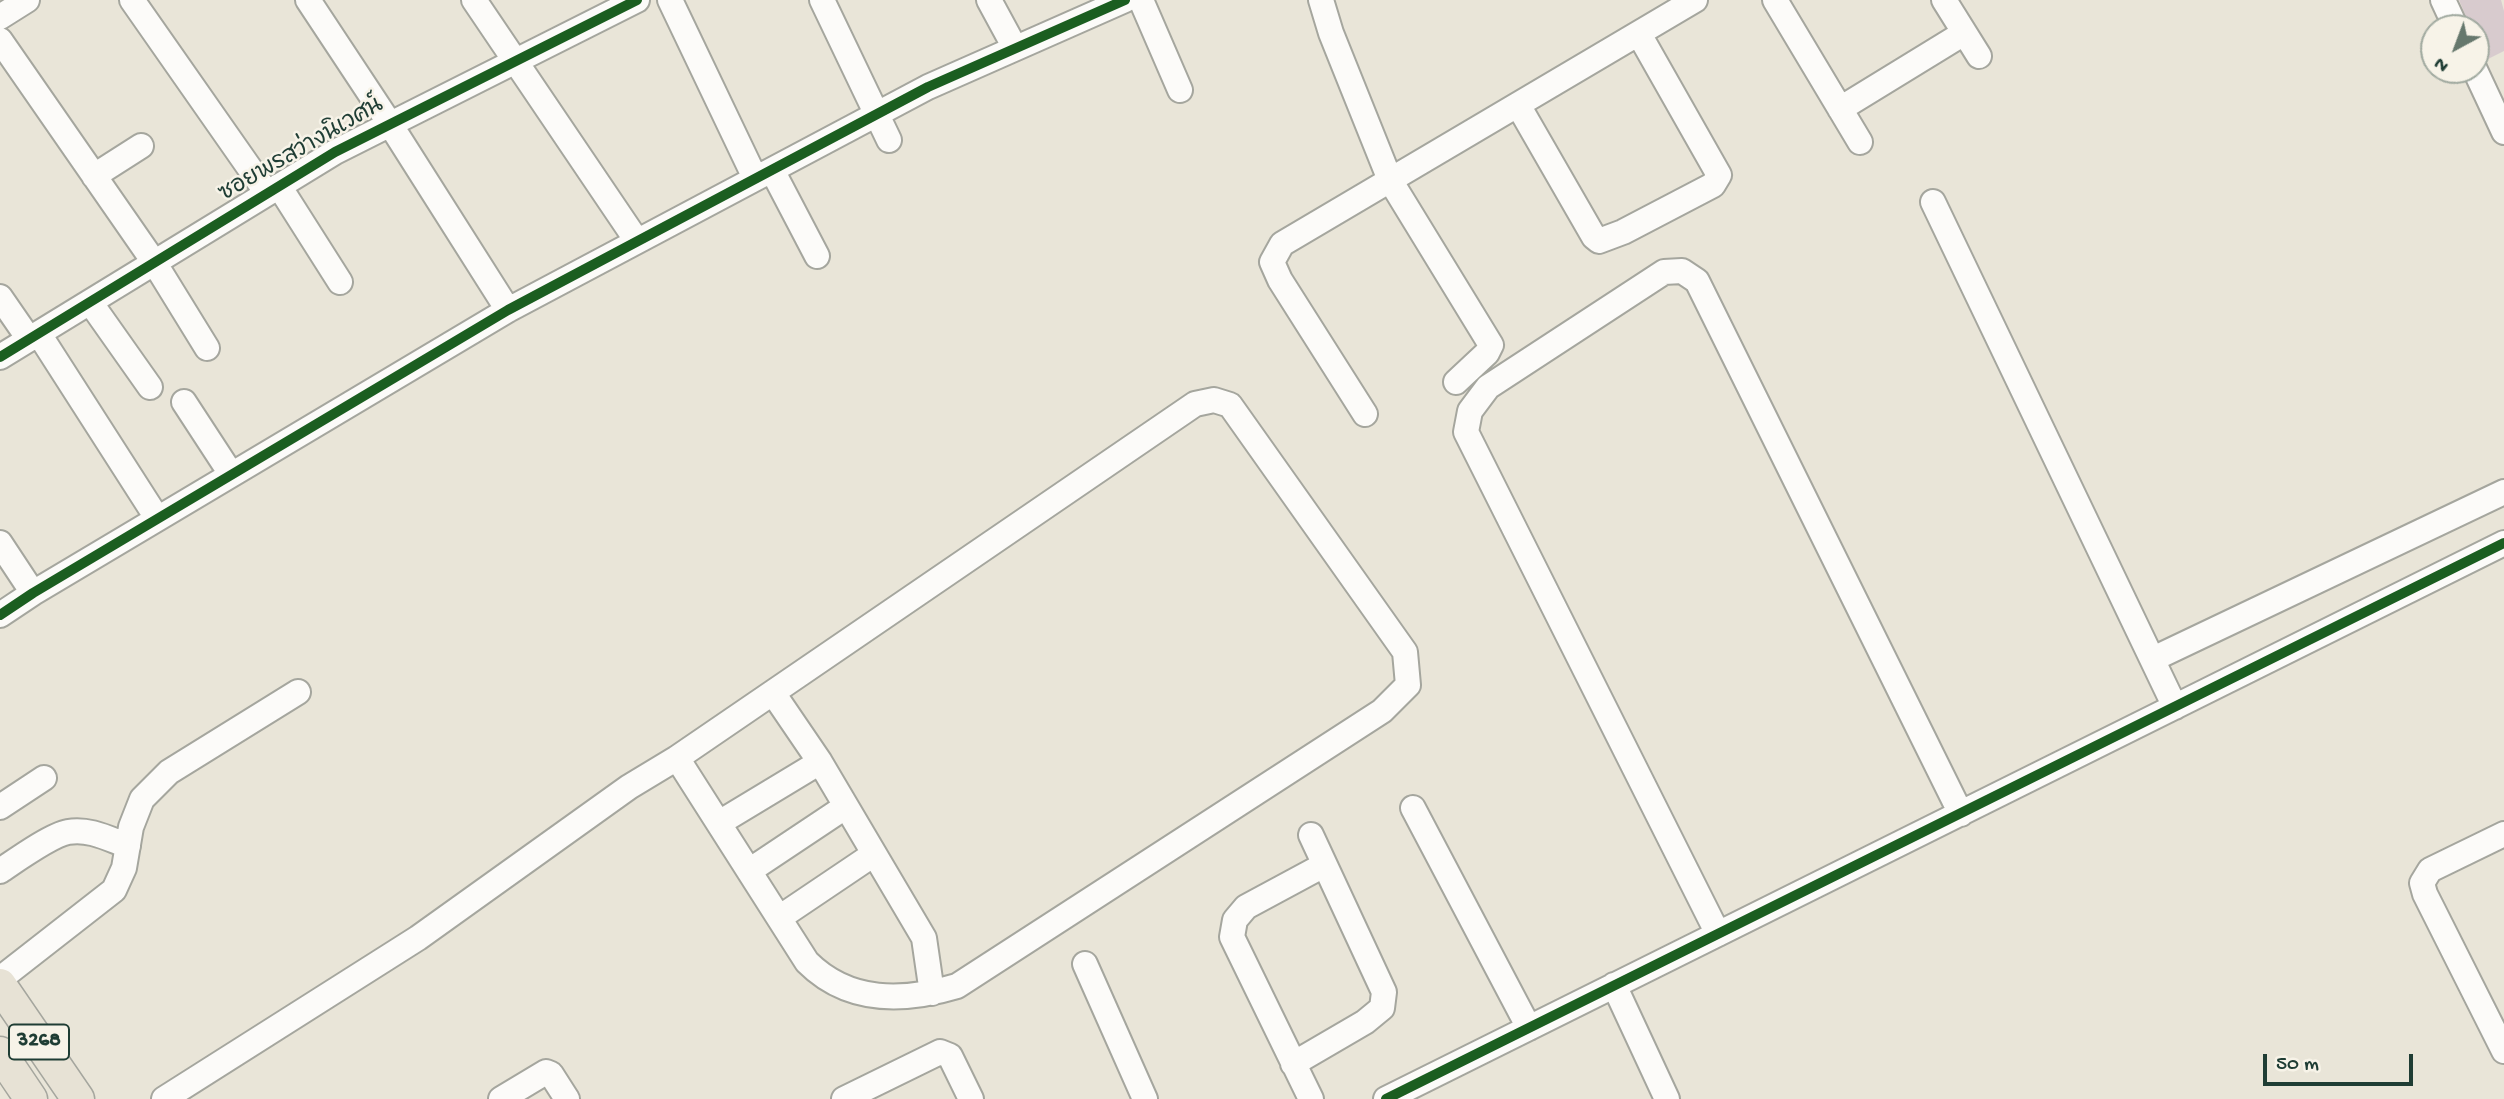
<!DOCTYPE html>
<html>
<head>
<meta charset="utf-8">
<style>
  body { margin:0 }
  #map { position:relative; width:2504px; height:1099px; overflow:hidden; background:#e9e5d8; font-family:"Gochi Hand",sans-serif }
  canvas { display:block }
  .north { position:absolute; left:2420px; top:14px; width:70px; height:70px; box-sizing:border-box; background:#f7f3e8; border:2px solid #a1aaa0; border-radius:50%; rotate:221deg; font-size:19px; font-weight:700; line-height:28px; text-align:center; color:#1f3d34 }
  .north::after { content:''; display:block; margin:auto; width:24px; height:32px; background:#66786d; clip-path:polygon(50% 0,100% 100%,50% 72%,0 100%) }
  .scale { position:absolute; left:2263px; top:1054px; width:150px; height:32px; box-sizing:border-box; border:4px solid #1f3d34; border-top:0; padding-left:9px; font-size:21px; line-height:24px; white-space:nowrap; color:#1f3d34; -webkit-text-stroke:5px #f7f3e8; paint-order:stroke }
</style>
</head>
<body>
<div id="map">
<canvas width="2504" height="1099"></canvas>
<div class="north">N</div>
<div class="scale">50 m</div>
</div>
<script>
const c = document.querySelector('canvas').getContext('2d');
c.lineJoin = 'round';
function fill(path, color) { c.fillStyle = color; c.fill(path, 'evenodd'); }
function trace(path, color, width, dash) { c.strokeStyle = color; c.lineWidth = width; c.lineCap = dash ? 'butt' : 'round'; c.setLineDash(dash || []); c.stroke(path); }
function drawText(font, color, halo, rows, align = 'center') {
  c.font = font + ' "Gochi Hand","Playpen Sans Thai",sans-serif'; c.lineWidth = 5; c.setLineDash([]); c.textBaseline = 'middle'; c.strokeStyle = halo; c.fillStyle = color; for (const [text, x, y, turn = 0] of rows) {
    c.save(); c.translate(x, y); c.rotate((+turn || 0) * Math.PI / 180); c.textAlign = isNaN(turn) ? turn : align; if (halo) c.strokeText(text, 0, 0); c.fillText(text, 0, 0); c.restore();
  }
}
const building = new Path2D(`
  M 2459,0 L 2501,0 L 2504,11 L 2504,51 L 2486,60 L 2476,55 L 2476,28 L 2471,28 Z`);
const minor = new Path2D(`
  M 132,0 L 267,193
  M 308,0 L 390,124 L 508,310
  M 474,0 L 637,241
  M 670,0 L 755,178
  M 822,0 L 889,140
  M 989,0 L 1015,48
  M 1141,0 L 1180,90
  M 1321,0 L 1331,33 L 1390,180 L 1491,345 L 1487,353 L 1456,382
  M 1775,0 L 1860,142
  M 1944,0 L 1979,56
  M 2443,0 L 2456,28
  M 0,17 L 27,0
  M 0,40 L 154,262 L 207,348
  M 2475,70 L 2504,132
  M 1518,105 L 1594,237 L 1599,241 L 1623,232 L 1713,185 L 1719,175 L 1639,34
  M 1840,109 L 1964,33
  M 772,170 L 817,256
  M 94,176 L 141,146
  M 279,186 L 340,282
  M 1933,202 L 2175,707
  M 0,297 L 29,339
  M 90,302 L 150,387
  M 39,334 L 157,518
  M 0,357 L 335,152 L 637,0
  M 184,402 L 231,474
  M 1365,414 L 1280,280 L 1272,262 L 1282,244 L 1695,0
  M 0,543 L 33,593
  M 0,615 L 33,593 L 508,310 L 928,87 L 1125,0
  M 2153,659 L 2504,492
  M 773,693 L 820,762 L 924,938 L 932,993
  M 0,807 L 44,778
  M 1413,808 L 1529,1028
  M 719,823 L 820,762
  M 2504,834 L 2430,870 L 2422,883 L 2425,894 L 2504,1051
  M 0,871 C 15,861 51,835 68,832 C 89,828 109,839 128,846
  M 749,871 L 845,807
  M 779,918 L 874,854
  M 1718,934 L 1466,432 L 1470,411 L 1488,387 L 1664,272 L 1682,271 L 1697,281 L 1961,814
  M 1085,964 L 1145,1099
  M 0,979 L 114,890 L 124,868 L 131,827 L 142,799 L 169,772 L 298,692
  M 1614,985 L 1667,1099
  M 1293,1064 L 1365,1022 L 1382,1008 L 1384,992 L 1311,835
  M 164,1099 L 418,938 L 629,787 L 677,758 L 807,962 C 849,1004 904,1002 957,986 L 1382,711 L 1408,685 L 1405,652 L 1230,405 L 1214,400 L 1195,404 L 677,758
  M 501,1099 L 546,1072 L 551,1074 L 567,1099
  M 844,1099 L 940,1052 L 950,1056 L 971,1099
  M 1311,1099 L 1232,937 L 1235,920 L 1246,907 L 1324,865
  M 1386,1099 L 2504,543`);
const major = new Path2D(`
  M 0,985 L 78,1099
  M 0,1053 L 31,1099`);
const cycleway = new Path2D(`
  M 0,357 L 335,152 L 637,0
  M 0,615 L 33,593 L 508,310 L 928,87 L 1125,0
  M 1386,1099 L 2504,543`);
const shields = [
  [39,1042,60]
];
const shieldNames = [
  ["3268",39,1042]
];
const streetNames = [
  ["ซอยพรสว่างนิเวศน์",302,151,-30]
];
fill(building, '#d8cbce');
trace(minor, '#a5a69e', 28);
trace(major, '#a5a69e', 35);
trace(minor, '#fcfbf9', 24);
trace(major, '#e7e2d5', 32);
trace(cycleway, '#1b5e20', 10);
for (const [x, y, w] of shields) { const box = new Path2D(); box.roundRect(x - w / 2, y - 17.5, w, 35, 5); c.fillStyle = '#f7f3e8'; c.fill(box); trace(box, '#1f3d34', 2); }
drawText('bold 21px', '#1f3d34', null, shieldNames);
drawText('23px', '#1f3d34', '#f7f3e8', streetNames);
</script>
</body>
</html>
